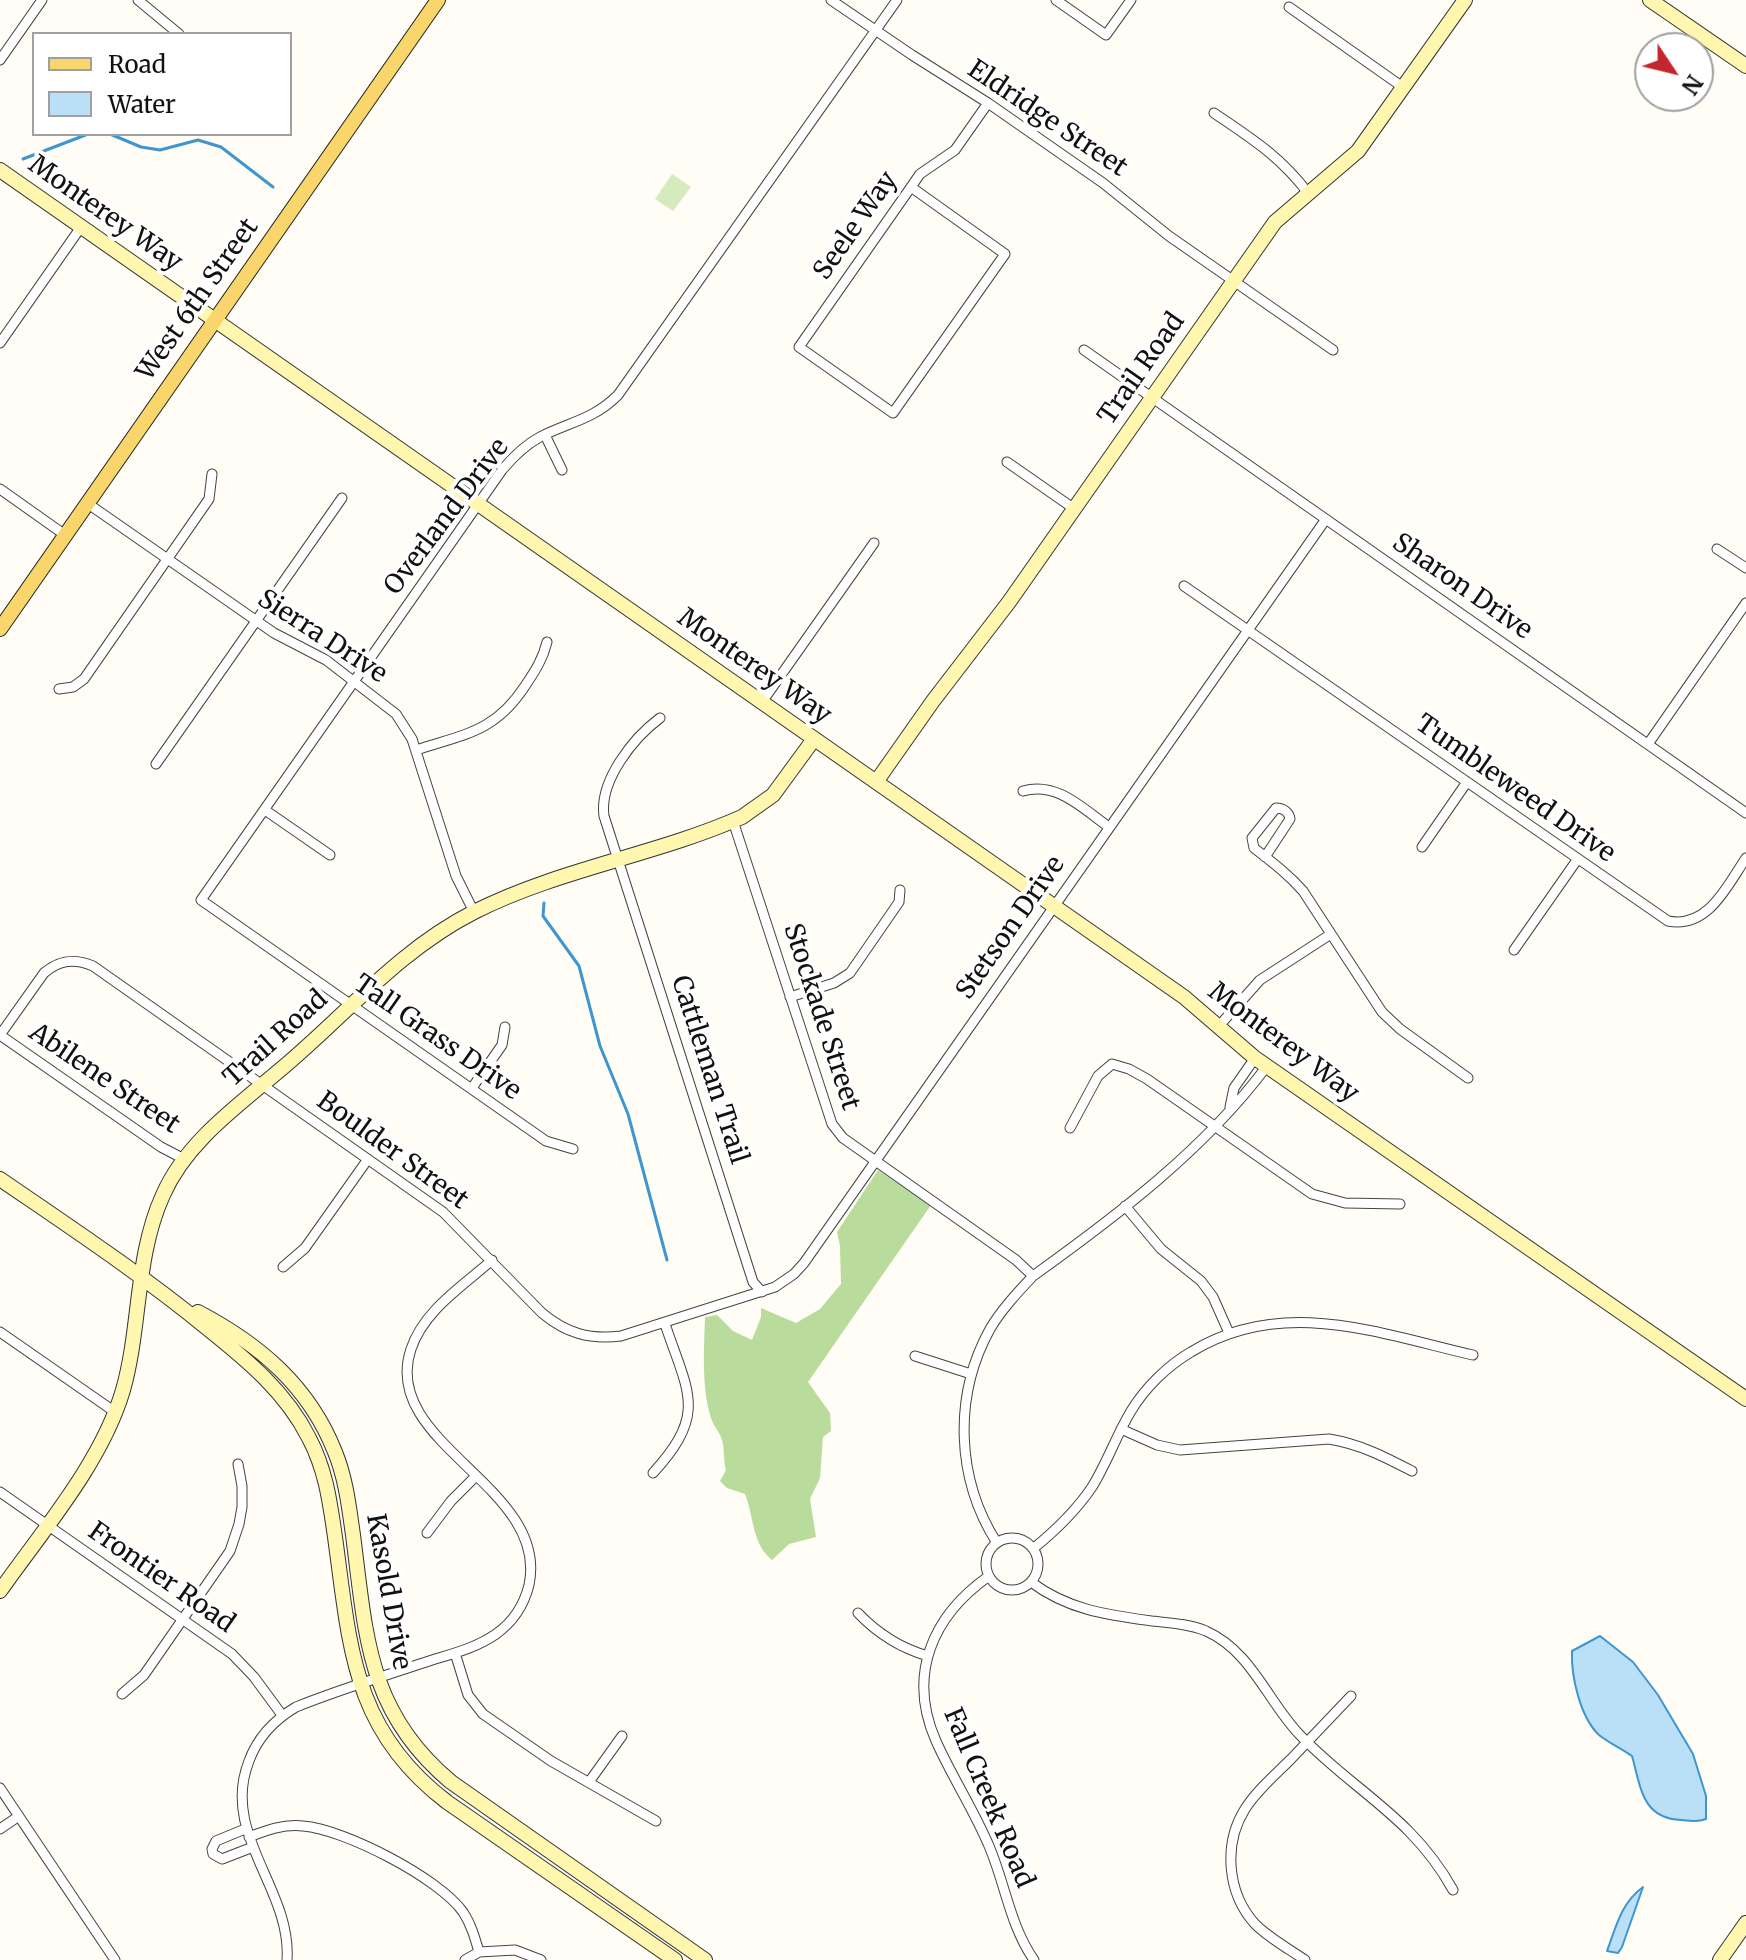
<!DOCTYPE html>
<html>
<head>
<meta charset="utf-8">
<style>
  body { margin:0 }
  #map { position:relative; width:1746px; height:1960px; overflow:hidden; background:#fffdf5; font-family:Merriweather,serif }
  canvas { display:block }
  .legend { position:absolute; left:32px; top:32px; width:260px; height:104px; box-sizing:border-box; background:#fff; border:2px solid #a0a0a0; margin:0; padding:10px 14px; list-style:none; font-size:24px; color:#111 }
  .legend li { display:flex; align-items:center; gap:16px; height:40px }
  .legend b { width:40px; border:2px solid #a0a0a0 }
  .north { position:absolute; left:1634px; top:32px; width:80px; height:80px; box-sizing:border-box; background:#fff; border:2px solid #a0a0a0; border-radius:50%; rotate:125deg; font-size:22px; font-weight:700; line-height:32px; text-align:center; color:#111 }
  .north::after { content:''; display:block; margin:auto; width:28px; height:36px; background:#c4262e; clip-path:polygon(50% 0,100% 100%,50% 72%,0 100%) }
</style>
</head>
<body>
<div id="map">
<canvas width="1746" height="1960"></canvas>
<ul class="legend">
<li><b style="height:10px;background:#f9d66b"></b>Road</li>
<li><b style="height:22px;background:#b9e0f7"></b>Water</li>
</ul>
<div class="north">N</div>
</div>
<script>
const c = document.querySelector('canvas').getContext('2d');
c.lineJoin = 'round';
function fill(path, color) { c.fillStyle = color; c.fill(path, 'evenodd'); }
function trace(path, color, width, dash) { c.strokeStyle = color; c.lineWidth = width; c.lineCap = dash ? 'butt' : 'round'; c.setLineDash(dash || []); c.stroke(path); }
function drawText(font, color, halo, rows, align = 'center') {
  c.font = font + ' Merriweather,serif'; c.lineWidth = 8; c.setLineDash([]); c.textBaseline = 'middle'; c.strokeStyle = halo; c.fillStyle = color; for (const [text, x, y, turn = 0] of rows) {
    c.save(); c.translate(x, y); c.rotate((+turn || 0) * Math.PI / 180); c.textAlign = isNaN(turn) ? turn : align; if (halo) c.strokeText(text, 0, 0); c.fillText(text, 0, 0); c.restore();
  }
}
const green = new Path2D(`
  M 672,174 L 691,187 L 673,211 L 655,199 Z`);
const forest = new Path2D(`
  M 878,1170 L 931,1205 L 808,1382 L 830,1413 L 831,1431 L 823,1437 L 820,1478 L 810,1499 L 816,1537 L 789,1544 L 772,1560 C 752,1544 754,1517 745,1494 L 727,1488 L 720,1481 L 726,1470 C 723,1460 725,1450 722,1440 C 720,1433 716,1429 713,1423 C 701,1394 704,1349 705,1317 L 717,1315 L 733,1331 L 752,1340 L 761,1317 L 761,1308 L 796,1323 L 820,1309 L 841,1284 L 840,1246 L 837,1232 Z`);
const water = new Path2D(`
  M 1600,1636 L 1633,1662 L 1658,1695 L 1693,1754 L 1706,1796 L 1706,1819 C 1697,1822 1691,1821 1681,1820 C 1642,1818 1641,1788 1632,1756 C 1622,1749 1609,1743 1599,1735 C 1580,1717 1571,1676 1572,1651 Z
  M 1643,1887 L 1622,1947 L 1618,1953 L 1607,1951 C 1616,1927 1621,1903 1643,1887 Z`);
const stream = new Path2D(`
  M 110,134 L 141,147 L 160,150 L 198,140 L 221,147 L 273,187
  M 23,159 L 88,134
  M 544,903 L 543,916 L 579,966 L 600,1046 L 628,1114 L 667,1260`);
const street = new Path2D(`
  M 138,0 L 179,34
  M 831,0 L 912,55 L 988,103 L 1103,183 L 1169,236 L 1333,350
  M 1056,0 L 1106,35 L 1131,0
  M 1289,7 L 1404,88
  M 0,60 L 42,0
  M 1214,113 C 1252,139 1280,156 1308,193
  M 911,187 L 1005,254 L 893,413 L 799,347 L 911,187 L 920,174 L 955,150 L 988,103
  M 0,343 L 81,227
  M 1084,350 L 1746,813
  M 545,435 L 562,470
  M 1007,462 L 1073,508
  M 0,489 L 65,535
  M 87,503 L 274,633 L 326,660 L 396,714 L 412,739 L 456,876 L 474,912
  M 1717,549 L 1746,568
  M 1184,586 L 1668,921 C 1708,929 1727,886 1746,858
  M 59,689 L 73,687 L 84,679 L 209,499 L 212,474
  M 762,702 L 874,543
  M 660,718 C 633,738 599,781 604,816 L 753,1282 L 762,1292
  M 1648,744 L 1746,603
  M 416,750 C 465,734 495,732 525,686 C 535,671 543,659 547,642
  M 156,764 L 342,498
  M 1023,791 C 1057,781 1083,809 1109,827
  M 265,810 L 330,855
  M 733,821 L 832,1124 L 843,1138 L 1016,1260 L 1033,1276
  M 1422,847 L 1467,782
  M 1265,857 L 1290,819 C 1289,812 1283,808 1276,808 L 1252,838 L 1254,848 C 1272,862 1288,874 1303,891 L 1382,1012 L 1400,1029 L 1468,1078
  M 1514,950 L 1577,860
  M 790,997 L 834,983 L 850,973 L 899,902 L 900,890
  M 1218,1027 L 1260,980 L 1331,934
  M 0,1035 L 44,973 C 59,960 74,958 93,966 L 443,1212 L 542,1313 C 566,1333 589,1340 621,1336 L 775,1287 L 794,1274 L 804,1263 L 1326,519
  M 0,1035 L 161,1147 L 184,1159
  M 472,1088 L 502,1045 L 505,1027
  M 1230,1107 L 1234,1088 L 1255,1058
  M 1070,1128 L 1098,1076 L 1112,1064 L 1129,1069 L 1147,1079 L 1312,1194 L 1345,1203 L 1400,1204
  M 573,1149 L 546,1141 L 201,900 L 502,470 C 513,457 525,445 540,437 C 569,422 593,420 618,395 L 897,0
  M 1125,1206 L 1161,1249 L 1201,1281 L 1213,1297 L 1229,1333
  M 283,1267 L 305,1248 L 368,1159
  M 0,1332 L 115,1412
  M 915,1356 L 971,1374
  M 1121,1429 L 1157,1445 L 1180,1450 L 1329,1439 C 1360,1444 1385,1457 1412,1471
  M 653,1473 C 708,1413 688,1393 665,1324
  M 0,1492 L 232,1654 L 254,1677 L 282,1715
  M 427,1533 L 451,1501 L 476,1476
  M986 1564a26 26 0 1 1 52 0a26 26 0 1 1-52 0Z
  M 997,1543 C 956,1479 953,1396 990,1329 C 1001,1310 1018,1292 1033,1276 C 1118,1215 1205,1149 1267,1066
  M 1034,1548 C 1056,1530 1076,1511 1092,1487 C 1107,1463 1116,1436 1131,1411 C 1145,1388 1167,1366 1191,1352 C 1282,1296 1377,1333 1473,1355
  M 989,1576 C 932,1616 907,1675 936,1741 C 952,1777 974,1810 989,1846 C 1005,1883 1010,1926 1034,1960
  M 1031,1582 C 1068,1610 1108,1615 1152,1621 C 1170,1623 1189,1624 1206,1631 C 1251,1651 1267,1700 1299,1734 C 1353,1791 1412,1816 1453,1890
  M 858,1613 C 878,1634 900,1648 928,1656
  M 455,1653 L 468,1695 L 483,1714 L 551,1761 L 656,1821
  M 122,1694 L 144,1675 L 230,1551 L 239,1524 L 242,1507 L 242,1486 L 238,1464
  M 589,1782 L 622,1736
  M 0,1788 L 115,1960
  M 0,1829 L 19,1816
  M 245,1829 L 216,1841 L 212,1849 L 213,1854 L 222,1859 L 253,1847
  M 249,1837 C 267,1830 283,1824 303,1826 C 344,1829 439,1878 463,1912 C 471,1924 475,1938 479,1952 L 515,1950 L 541,1960
  M 287,1960 C 292,1889 220,1834 249,1761 C 258,1736 274,1720 296,1707 C 338,1690 381,1677 423,1663 C 447,1655 475,1649 496,1634 C 513,1622 524,1605 529,1585 C 550,1486 379,1444 411,1349 C 424,1310 463,1286 492,1260
  M 465,1960 L 479,1952
  M 1305,1960 C 1289,1949 1269,1938 1255,1924 C 1227,1893 1223,1844 1245,1809 C 1257,1790 1275,1775 1291,1759 C 1311,1738 1331,1717 1351,1696`);
const secondary = new Path2D(`
  M 1650,0 L 1746,66
  M 0,170 L 1184,997 L 1255,1058 L 1746,1399
  M 876,782 L 933,701 L 1009,602 L 1275,222 L 1358,151 L 1465,0
  M 0,1179 C 70,1227 141,1274 207,1328 C 247,1360 286,1392 309,1438 C 326,1470 330,1503 335,1537 C 350,1646 352,1730 447,1802 L 675,1960
  M 198,1312 C 259,1344 309,1386 335,1452 C 346,1479 349,1507 353,1535 C 366,1635 367,1712 451,1782 L 705,1960
  M 0,1591 C 43,1530 102,1462 123,1390 C 141,1327 135,1256 163,1195 C 187,1140 242,1103 287,1064 C 348,1012 401,949 474,912 C 559,869 656,855 742,817 L 773,795 L 814,739
  M 1720,1960 L 1746,1923`);
const primary = new Path2D(`
  M 0,629 L 438,0`);
const streetNames = [
  ["Eldridge Street",1047,119,34],
  ["Monterey Way",105,214,35],
  ["Seele Way",856,226,-55],
  ["West 6th Street",198,300,-55],
  ["Trail Road",1142,369,-55],
  ["Overland Drive",447,517,-53],
  ["Sharon Drive",1462,587,35],
  ["Sierra Drive",322,637,33],
  ["Monterey Way",754,667,35],
  ["Tumbleweed Drive",1515,789,35],
  ["Stetson Drive",1011,928,-55],
  ["Stockade Street",821,1017,72],
  ["Tall Grass Drive",437,1038,35],
  ["Trail Road",276,1039,-42],
  ["Monterey Way",1283,1043,37],
  ["Cattleman Trail",709,1070,72],
  ["Abilene Street",104,1079,34],
  ["Boulder Street",392,1151,36],
  ["Frontier Road",161,1578,35],
  ["Kasold Drive",388,1592,80],
  ["Fall Creek Road",988,1798,67]
];
fill(green, '#d5ebbd');
fill(forest, '#b9dc9c');
fill(water, '#b9e0f7');
trace(water, '#3f96cf', 2);
trace(stream, '#3f96cf', 3);
trace(street, '#444', 11);
trace(secondary, '#333', 16);
trace(primary, '#222', 16);
trace(street, '#fff', 9);
trace(secondary, '#fff6b0', 14);
trace(primary, '#f9d66b', 14);
drawText('26px', '#111', '#fff', streetNames);
</script>
</body>
</html>
